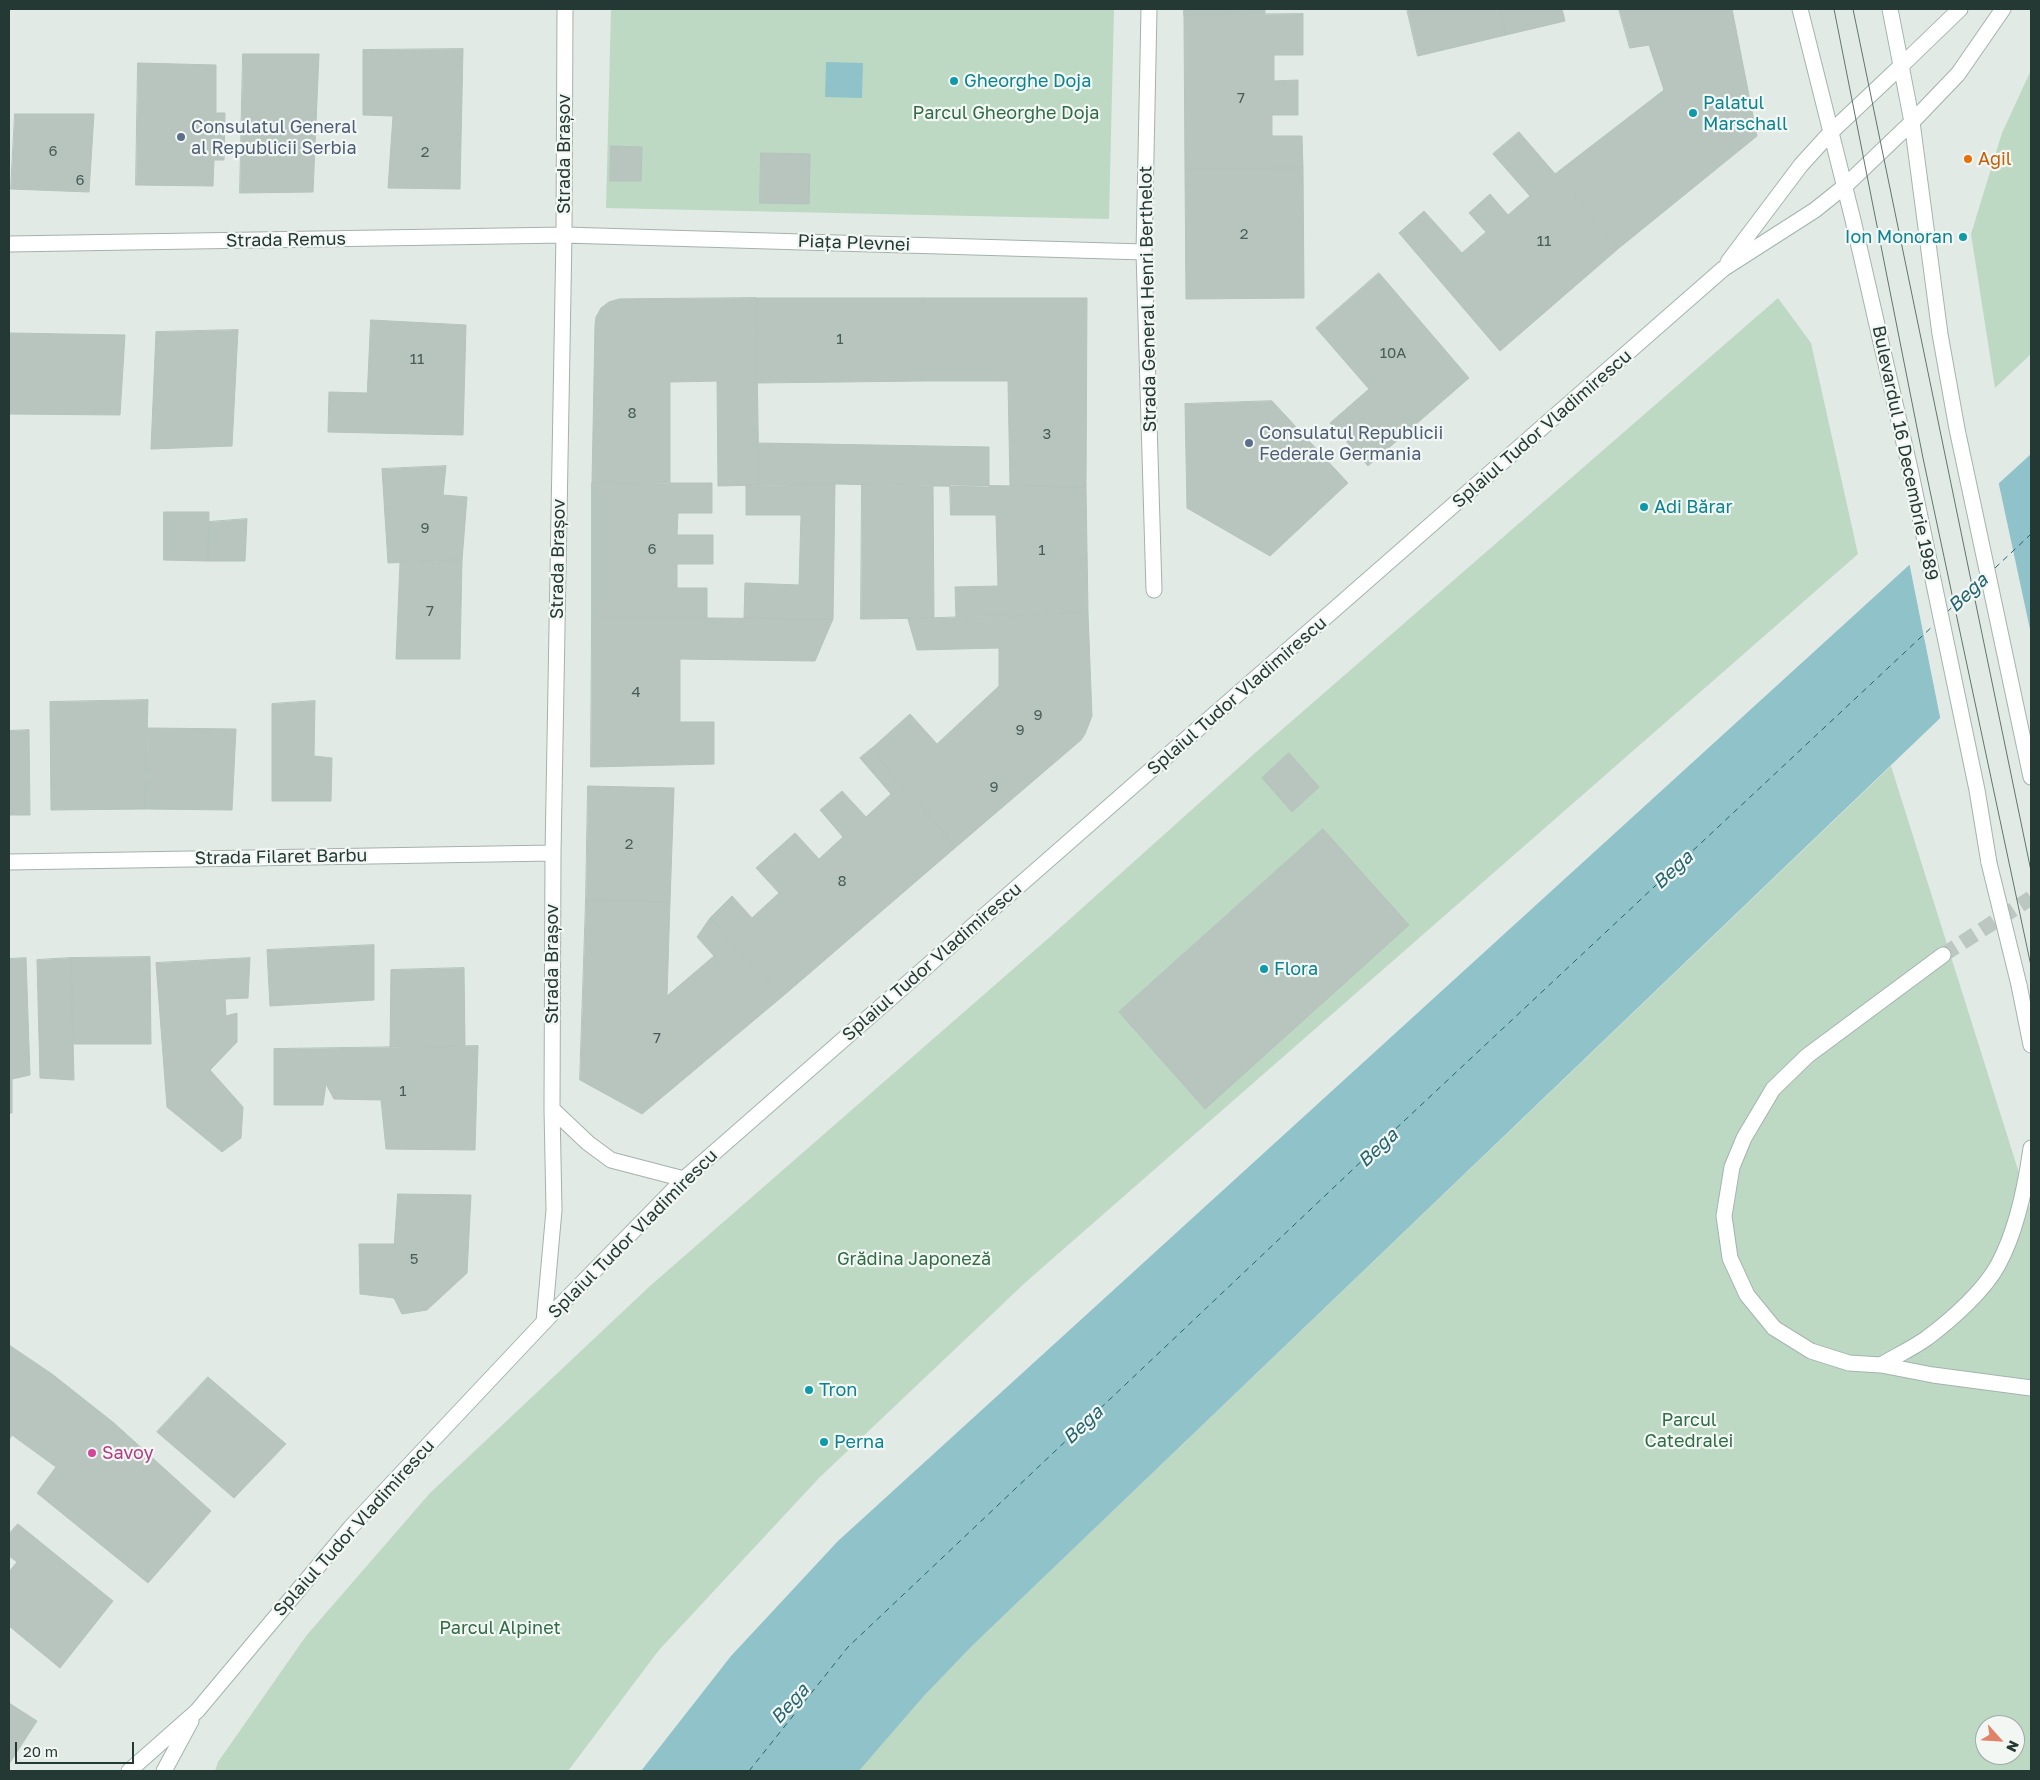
<!DOCTYPE html>
<html>
<head>
<meta charset="utf-8">
<style>
  body { margin:0 }
  #map { position:relative; width:2040px; height:1780px; overflow:hidden; background:#e2eae6; font-family:"Golos Text",sans-serif }
  canvas { display:block }
  .frame { position:absolute; inset:0; border:10px solid #243933; pointer-events:none }
  .north { position:absolute; left:1975px; top:1715px; width:50px; height:50px; box-sizing:border-box; background:#f2f7f4; border:1px solid #a0aba7; border-radius:50%; rotate:116deg; font-size:14px; font-weight:700; line-height:20px; text-align:center; color:#243933 }
  .north::after { content:''; display:block; margin:auto; width:18px; height:22px; background:#e18369; clip-path:polygon(50% 0,100% 100%,50% 72%,0 100%) }
  .scale { position:absolute; left:15px; top:1742px; width:119px; height:22px; box-sizing:border-box; border:2px solid #243933; border-top:0; padding-left:6px; font-size:15px; line-height:18px; white-space:nowrap; color:#243933; -webkit-text-stroke:4px #f2f7f4; paint-order:stroke }
</style>
</head>
<body>
<div id="map">
<canvas width="2040" height="1780"></canvas>
<div class="frame"></div>
<div class="north">N</div>
<div class="scale">20 m</div>
</div>
<script>
const c = document.querySelector('canvas').getContext('2d');
c.lineJoin = 'round';
function fill(path, color) { c.fillStyle = color; c.fill(path, 'evenodd'); }
function trace(path, color, width, dash) { c.strokeStyle = color; c.lineWidth = width; c.lineCap = dash ? 'butt' : 'round'; c.setLineDash(dash || []); c.stroke(path); }
function drawText(font, color, halo, rows, align = 'center') {
  c.font = font + ' "Golos Text",sans-serif'; c.lineWidth = 4.5; c.setLineDash([]); c.textBaseline = 'middle'; c.strokeStyle = halo; c.fillStyle = color; for (const [text, x, y, turn = 0] of rows) {
    c.save(); c.translate(x, y); c.rotate((+turn || 0) * Math.PI / 180); c.textAlign = isNaN(turn) ? turn : align; if (halo) c.strokeText(text, 0, 0); c.fillText(text, 0, 0); c.restore();
  }
}
const green = new Path2D(`
  M 611,9 L 1114,9 L 1109,219 L 606,208 Z
  M 2031,70 L 2031,354 L 1995,388 L 1971,234 L 2002,133 Z
  M 1778,298 L 1811,343 L 1858,554 L 1027,1281 L 819,1478 L 659,1650 L 568,1771 L 215,1771 L 218,1762 L 306,1636 L 430,1493 L 650,1286 L 1051,936 L 1255,753 Z
  M 1891,766 L 2031,1211 L 2031,1771 L 859,1771 L 924,1696 L 972,1646 ZM 1985,1725 L 2015,1725 L 2015,1755 L 1985,1755 Z`);
const water = new Path2D(`
  M 826,62 L 863,63 L 862,98 L 825,97 Z
  M 2031,454 L 2031,631 L 972,1646 L 924,1696 L 859,1771 L 641,1771 L 731,1656 L 838,1541 Z`);
const pier = new Path2D(`
  M 1998,480 L 2031,634 L 1941,722 L 1909,562 Z`);
const ferry = new Path2D(`
  M 1995,568 L 2031,534
  M 1947,612 L 1982,579
  M 749,1771 L 848,1647 L 1404,1121 L 1935,624`);
const building = new Path2D(`
  M 1184,9 L 1265,9 L 1265,14 L 1184,15 Z
  M 1407,9 L 1500,9 L 1506,35 L 1418,56 Z
  M 1500,9 L 1562,9 L 1565,21 L 1506,35 Z
  M 1619,9 L 1732,9 L 1757,136 L 1619,248 L 1555,174 L 1664,90 L 1649,45 L 1630,48 Z
  M 1303,14 L 1303,55 L 1274,55 L 1274,81 L 1298,80 L 1298,115 L 1272,115 L 1272,136 L 1302,136 L 1303,168 L 1185,170 L 1184,15 Z
  M 463,49 L 460,189 L 388,188 L 393,116 L 363,115 L 363,50 Z
  M 243,54 L 319,54 L 313,192 L 240,193 Z
  M 138,63 L 216,65 L 216,113 L 225,113 L 224,160 L 214,160 L 213,186 L 136,185 Z
  M 15,114 L 94,114 L 89,192 L 11,189 Z
  M 1519,132 L 1619,248 L 1500,351 L 1399,233 L 1424,211 L 1462,253 L 1486,232 L 1469,213 L 1490,194 L 1508,215 L 1530,196 L 1493,154 Z
  M 611,146 L 642,147 L 641,181 L 610,181 Z
  M 761,153 L 810,154 L 809,204 L 760,203 Z
  M 1303,168 L 1304,298 L 1186,299 L 1185,170 Z
  M 1379,273 L 1469,378 L 1368,466 L 1330,423 L 1369,389 L 1316,328 Z
  M 756,298 L 759,485 L 718,486 L 717,381 L 670,382 L 670,484 L 592,483 L 595,325 L 596,317 L 601,308 L 609,302 L 619,299 Z
  M 756,298 L 923,298 L 923,381 L 757,383 Z
  M 923,298 L 1087,298 L 1086,487 L 1010,486 L 1008,381 L 923,381 Z
  M 371,320 L 466,325 L 463,435 L 328,432 L 329,392 L 367,393 Z
  M 238,330 L 232,446 L 151,449 L 156,332 Z
  M 9,333 L 125,335 L 120,415 L 9,414 Z
  M 1272,401 L 1348,483 L 1270,556 L 1187,508 L 1185,404 Z
  M 758,443 L 989,447 L 989,487 L 835,484 L 759,485 Z
  M 446,466 L 443,495 L 467,497 L 462,560 L 388,563 L 382,469 Z
  M 592,483 L 712,483 L 712,513 L 678,513 L 677,535 L 713,535 L 713,564 L 677,564 L 677,588 L 707,588 L 707,618 L 592,618 Z
  M 835,484 L 833,619 L 744,618 L 745,583 L 799,585 L 801,515 L 746,515 L 746,486 Z
  M 862,484 L 933,485 L 934,618 L 861,619 Z
  M 950,485 L 1086,487 L 1088,613 L 956,618 L 955,587 L 998,586 L 996,515 L 951,515 Z
  M 164,512 L 209,512 L 208,561 L 164,560 Z
  M 247,519 L 245,561 L 208,561 L 209,522 Z
  M 462,560 L 460,659 L 396,659 L 400,563 Z
  M 1088,613 L 1092,716 L 1085,734 L 1081,740 L 956,847 L 871,749 L 910,714 L 937,744 L 999,686 L 999,648 L 917,650 L 908,619 Z
  M 592,618 L 707,618 L 833,619 L 815,661 L 680,659 L 680,722 L 714,722 L 714,764 L 591,767 Z
  M 148,700 L 145,809 L 51,810 L 50,702 Z
  M 315,701 L 314,756 L 332,758 L 331,801 L 272,801 L 272,704 Z
  M 148,728 L 236,729 L 232,810 L 145,809 Z
  M 29,730 L 30,815 L 9,815 L 9,731 Z
  M 871,749 L 956,847 L 783,996 L 710,918 L 732,896 L 752,918 L 779,893 L 756,868 L 795,833 L 819,859 L 843,837 L 820,810 L 842,791 L 866,817 L 891,794 L 860,758 Z
  M 1289,753 L 1319,787 L 1292,812 L 1262,778 Z
  M 588,786 L 674,788 L 670,902 L 586,900 Z
  M 1323,829 L 1409,925 L 1205,1109 L 1119,1012 Z
  M 586,900 L 670,902 L 667,996 L 714,956 L 697,937 L 710,918 L 783,996 L 642,1114 L 580,1080 Z
  M 374,945 L 374,1000 L 270,1006 L 267,950 Z
  M 150,957 L 151,1044 L 73,1044 L 71,958 Z
  M 26,958 L 30,1075 L 12,1079 L 12,1113 L 9,1113 L 9,959 Z
  M 71,958 L 74,1080 L 40,1078 L 37,960 Z
  M 250,958 L 248,998 L 225,999 L 226,1016 L 237,1013 L 237,1042 L 210,1070 L 243,1107 L 241,1138 L 222,1152 L 167,1107 L 156,963 Z
  M 464,968 L 465,1046 L 390,1048 L 391,970 Z
  M 478,1046 L 475,1150 L 386,1149 L 381,1100 L 334,1099 L 326,1084 L 323,1105 L 274,1105 L 274,1049 Z
  M 398,1194 L 471,1195 L 467,1273 L 427,1310 L 402,1314 L 394,1298 L 360,1294 L 359,1244 L 394,1244 Z
  M 9,1345 L 52,1374 L 114,1423 L 211,1511 L 148,1583 L 37,1493 L 56,1467 L 12,1435 L 9,1440 Z
  M 208,1377 L 286,1444 L 234,1498 L 157,1432 Z
  M 18,1524 L 113,1601 L 60,1668 L 9,1626 L 9,1572 L 17,1562 L 9,1556 L 9,1534 Z
  M 9,1703 L 37,1721 L 9,1764 Z`);
const secondaryTunnel = new Path2D(`
  M 1943,955 L 2031,898`);
const minor = new Path2D(`
  M 1149,9 L 1144,252 L 1154,590
  M 9,244 L 564,235 L 1144,252
  M 9,862 L 553,853
  M 552,1109 L 588,1143 L 611,1160 L 684,1179
  M 544,1322 L 554,1210 L 552,1109 L 553,853 L 564,235 L 565,9`);
const tertiary = new Path2D(`
  M 1902,65 L 1960,9
  M 1912,122 L 1958,74 L 2003,9`);
const secondary = new Path2D(`
  M 1800,9 L 1853,220 L 1910,469 L 1977,790 L 1989,863
  M 1890,9 L 1912,122 L 1940,334 L 1957,429 L 2031,777
  M 1728,262 L 1801,165 L 1831,132 L 1902,65
  M 1943,955 L 1807,1056 L 1773,1089 L 1744,1138 L 1732,1167 L 1724,1216 L 1730,1258 L 1747,1295 L 1774,1328 L 1811,1351 L 1849,1363 L 1881,1365 L 1933,1375 L 2031,1388
  M 2019,985 L 2031,1045
  M 1881,1365 C 1896,1356 1913,1348 1927,1338 C 1951,1320 1984,1291 1998,1265 C 2016,1232 2026,1184 2031,1148
  M 129,1771 L 197,1711 L 351,1527 L 544,1322 L 684,1179 L 1723,269 L 1815,210 L 1845,186 L 1912,122
  M 164,1771 L 191,1721`);
const tram = new Path2D(`
  M 1834,9 L 1923,458 L 2031,966
  M 1853,9 L 2031,871`);
const secondaryBridge = new Path2D(`
  M 1989,863 L 2019,985`);
const markers = [
  [954,81,5,"#0f9aa8"],
  [1693,113,5,"#0f9aa8"],
  [181,137,5,"#5c6f8a"],
  [1968,159,5,"#e8710a"],
  [1963,237,5,"#0f9aa8"],
  [1249,443,5,"#5c6f8a"],
  [1644,507,5,"#0f9aa8"],
  [1264,969,5,"#0f9aa8"],
  [809,1390,5,"#0f9aa8"],
  [824,1442,5,"#0f9aa8"],
  [92,1453,5,"#d1479c"]
];
const numberNames = [
  ["7",1241,98],
  ["6",53,151],
  ["2",425,152],
  ["6",80,180],
  ["2",1244,234],
  ["11",1544,241],
  ["1",840,339],
  ["10A",1393,353],
  ["11",417,359],
  ["8",632,413],
  ["3",1047,434],
  ["9",425,528],
  ["6",652,549],
  ["1",1042,550],
  ["7",430,611],
  ["4",636,692],
  ["9",1038,715],
  ["9",1020,730],
  ["9",994,787],
  ["2",629,844],
  ["8",842,881],
  ["7",657,1038],
  ["1",403,1091],
  ["5",414,1259]
];
const cultureNames = [
  ["Gheorghe Doja",964,81],
  ["Palatul",1703,103],
  ["Marschall",1703,124],
  ["Ion Monoran",1953,237,"right"],
  ["Adi Bărar",1654,507],
  ["Flora",1274,969],
  ["Tron",819,1390],
  ["Perna",834,1442]
];
const parkNames = [
  ["Parcul Gheorghe Doja",1006,113],
  ["Grădina Japoneză",914,1259],
  ["Parcul",1689,1420],
  ["Catedralei",1689,1441],
  ["Parcul Alpinet",500,1628]
];
const serviceNames = [
  ["Consulatul General",191,127],
  ["al Republicii Serbia",191,148],
  ["Consulatul Republicii",1259,433],
  ["Federale Germania",1259,454]
];
const streetNames = [
  ["Strada Brașov",564,154,-90],
  ["Strada Remus",286,240,-1],
  ["Piața Plevnei",854,243,2],
  ["Strada General Henri Berthelot",1148,299,-91],
  ["Splaiul Tudor Vladimirescu",1542,429,-41],
  ["Bulevardul 16 Decembrie 1989",1905,453,78],
  ["Strada Brașov",558,559,-89],
  ["Splaiul Tudor Vladimirescu",1237,696,-41],
  ["Strada Filaret Barbu",281,857,-1],
  ["Splaiul Tudor Vladimirescu",932,962,-41],
  ["Strada Brașov",552,964,-90],
  ["Splaiul Tudor Vladimirescu",633,1234,-45],
  ["Splaiul Tudor Vladimirescu",354,1528,-48]
];
const foodNames = [
  ["Agil",1978,159]
];
const hotelNames = [
  ["Savoy",102,1453]
];
const waterNames = [
  ["Bega",1968,593,-43],
  ["Bega",1673,870,-43],
  ["Bega",1378,1148,-43],
  ["Bega",1083,1425,-43],
  ["Bega",790,1704,-48]
];
fill(green, '#bdd9c4');
fill(water, '#90c2c9');
fill(pier, '#e2eae6');
trace(ferry, '#26646e', 1, [6, 5]);
fill(building, '#b8c5bf');
trace(building, '#b5c3bd', 1);
trace(secondaryTunnel, '#bcc7c2', 15, [15, 8]);
trace(minor, '#a5b1ad', 17);
trace(tertiary, '#a5b1ad', 17);
trace(secondary, '#a2b5ad', 17);
trace(minor, '#fff', 15);
trace(tertiary, '#fff', 15);
trace(secondary, '#fff', 15);
trace(tram, '#5f756e', 1);
trace(secondaryBridge, '#a2b5ad', 17, []);
trace(secondaryBridge, '#fff', 15);
for (const [x, y, r, color] of markers) { const dot = new Path2D(); dot.arc(x, y, r, 0, 2 * Math.PI); c.fillStyle = color; c.fill(dot); trace(dot, '#f2f7f4', 2); }
drawText('15px', '#495c56', null, numberNames);
drawText('18px', '#0d838f', '#f2f7f4', cultureNames, 'left');
drawText('18px', '#336b47', '#f2f7f4', parkNames);
drawText('18px', '#4e5e75', '#f2f7f4', serviceNames, 'left');
drawText('18px', '#243933', '#f2f7f4', streetNames);
drawText('18px', '#c56008', '#f2f7f4', foodNames, 'left');
drawText('18px', '#b23c85', '#f2f7f4', hotelNames, 'left');
drawText('italic 19px', '#26646e', '#f2f7f4', waterNames);
</script>
</body>
</html>
